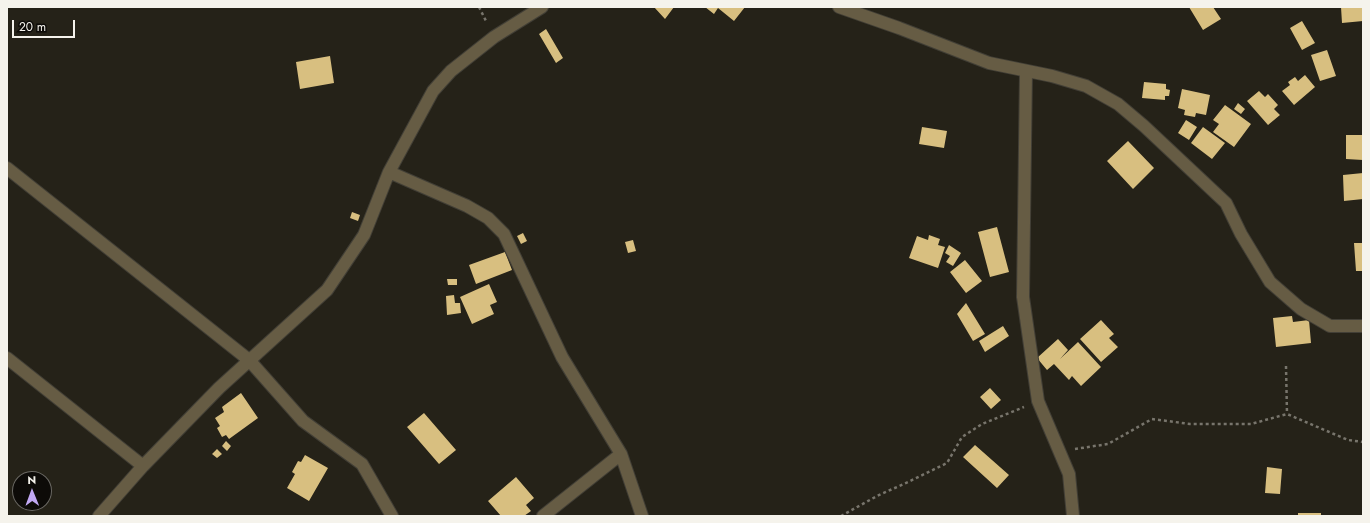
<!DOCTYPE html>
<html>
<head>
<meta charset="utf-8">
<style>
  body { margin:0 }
  #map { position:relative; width:1370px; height:523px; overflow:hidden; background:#252218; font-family:Jost,sans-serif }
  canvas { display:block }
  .frame { position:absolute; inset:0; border:8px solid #f5f3ec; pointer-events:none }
  .north { position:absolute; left:12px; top:471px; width:40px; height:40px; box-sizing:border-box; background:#0d0b08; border:1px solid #6a6863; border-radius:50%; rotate:359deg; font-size:11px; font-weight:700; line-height:16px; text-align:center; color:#f5f3ec }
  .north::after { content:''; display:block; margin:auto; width:14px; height:18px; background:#c1a8f3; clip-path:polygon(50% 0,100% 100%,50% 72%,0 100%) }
  .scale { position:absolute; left:12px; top:20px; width:63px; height:18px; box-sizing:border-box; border:2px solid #f5f3ec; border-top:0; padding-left:5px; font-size:12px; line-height:14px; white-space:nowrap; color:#f5f3ec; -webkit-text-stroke:3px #0d0b08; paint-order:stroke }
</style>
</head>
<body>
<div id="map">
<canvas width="1370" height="523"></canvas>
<div class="frame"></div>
<div class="north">N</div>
<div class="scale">20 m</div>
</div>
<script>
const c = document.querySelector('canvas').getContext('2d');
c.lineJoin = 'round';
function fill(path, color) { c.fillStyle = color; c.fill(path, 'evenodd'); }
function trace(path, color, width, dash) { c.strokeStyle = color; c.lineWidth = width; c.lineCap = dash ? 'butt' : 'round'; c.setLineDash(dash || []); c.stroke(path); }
const building = new Path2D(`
  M 654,7 L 674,7 L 665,19 Z
  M 705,7 L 745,7 L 734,21 L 718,8 L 714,14 Z
  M 1189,7 L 1213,7 L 1221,19 L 1203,30 Z
  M 1341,7 L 1363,7 L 1363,21 L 1342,23 Z
  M 1302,21 L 1315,43 L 1302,50 L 1290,28 Z
  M 546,29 L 563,58 L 556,63 L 539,34 Z
  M 1327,50 L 1336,76 L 1320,81 L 1311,55 Z
  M 330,56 L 334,83 L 300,89 L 296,62 Z
  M 1305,75 L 1315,87 L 1294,105 L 1282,91 L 1290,85 L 1288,82 L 1295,77 L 1298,81 Z
  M 1144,82 L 1166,84 L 1166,89 L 1170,90 L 1169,96 L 1165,96 L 1165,100 L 1142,98 Z
  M 1182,89 L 1210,95 L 1206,115 L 1196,113 L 1195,117 L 1184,115 L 1185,110 L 1178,108 Z
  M 1259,91 L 1265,97 L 1268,94 L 1278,105 L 1274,109 L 1280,115 L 1268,125 L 1247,101 Z
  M 1238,103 L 1245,109 L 1241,114 L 1234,109 Z
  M 1225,105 L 1251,124 L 1234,147 L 1213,132 L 1219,124 L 1213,120 Z
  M 1186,120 L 1197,127 L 1189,140 L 1178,133 Z
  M 922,127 L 947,131 L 944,148 L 919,144 Z
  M 1203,127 L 1225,143 L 1212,159 L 1191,143 Z
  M 1346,135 L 1363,135 L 1363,160 L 1346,159 Z
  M 1128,141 L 1154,168 L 1133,189 L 1107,161 Z
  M 1363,173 L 1363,199 L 1344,201 L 1343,175 Z
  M 352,212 L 360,215 L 358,221 L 350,218 Z
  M 997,227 L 1009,272 L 990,277 L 978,232 Z
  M 523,233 L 527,241 L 521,244 L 517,236 Z
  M 929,235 L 940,239 L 938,245 L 945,247 L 938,268 L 909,258 L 917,236 L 928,240 Z
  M 633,240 L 636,251 L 628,253 L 625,242 Z
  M 1354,243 L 1363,243 L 1363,271 L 1356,271 Z
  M 949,245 L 961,253 L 953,266 L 946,262 L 950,256 L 945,253 Z
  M 505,252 L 512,270 L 476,284 L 469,265 Z
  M 965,260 L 982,281 L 966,293 L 950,272 Z
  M 447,279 L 457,279 L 457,285 L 448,285 Z
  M 489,284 L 497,302 L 490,305 L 494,314 L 472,324 L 460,297 Z
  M 454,295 L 455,303 L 460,303 L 461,313 L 447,315 L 446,296 Z
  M 966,303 L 985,334 L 973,341 L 957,314 Z
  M 1292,316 L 1293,322 L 1309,320 L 1311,343 L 1276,347 L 1273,318 Z
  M 1101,320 L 1114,334 L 1109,338 L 1118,347 L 1101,362 L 1080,339 Z
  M 1003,326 L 1009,336 L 985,352 L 979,341 Z
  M 1058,339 L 1068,350 L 1060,359 L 1078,342 L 1101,367 L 1081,386 L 1072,376 L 1069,380 L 1054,364 L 1047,370 L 1037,358 Z
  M 990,388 L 1001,400 L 991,409 L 980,397 Z
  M 241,393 L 258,418 L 229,439 L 226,435 L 222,437 L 217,428 L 220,426 L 215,418 L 224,412 L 222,407 Z
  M 424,413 L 456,450 L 439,464 L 407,427 Z
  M 226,441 L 231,446 L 227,451 L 222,446 Z
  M 975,445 L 1009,475 L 997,488 L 963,457 Z
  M 217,449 L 222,454 L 217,458 L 212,454 Z
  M 305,455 L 328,468 L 309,501 L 287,488 L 295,474 L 292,472 L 298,461 L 301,462 Z
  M 1267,467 L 1282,469 L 1280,494 L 1265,493 Z
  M 516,477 L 534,498 L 526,505 L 531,511 L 524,516 L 501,516 L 488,501 Z
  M 1298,513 L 1321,513 L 1321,516 L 1298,516 Z`);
const path = new Path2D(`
  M 479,7 L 487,23
  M 1286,366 L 1287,414
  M 1075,449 L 1108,444 L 1152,419 L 1190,424 L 1251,424 L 1287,414 L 1348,440 L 1363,442
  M 841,516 L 877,496 L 908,482 L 947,463 L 962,437 L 982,424 L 1024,407`);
const street = new Path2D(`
  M 839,7 L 899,28 L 989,63 L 1052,76 L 1086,86 L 1118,104 L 1144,126 L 1226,203 L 1241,234 L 1270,282 L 1301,309 L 1330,326 L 1363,326
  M 1026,71 L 1023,297 L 1038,401 L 1069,474 L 1073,516
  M 7,168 L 249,360 L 303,421 L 362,464 L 392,516
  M 389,172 L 467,206 L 488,218 L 504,234 L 562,357 L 621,454 L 642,516
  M 7,358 L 143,466
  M 99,516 L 143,466 L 219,388 L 327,290 L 364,235 L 389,172 L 433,91 L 451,71 L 494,37 L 542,7
  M 543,516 L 621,454`);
fill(building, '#d8bf80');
trace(street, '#423f36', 14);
trace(path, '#78756c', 2.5, [3, 3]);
trace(street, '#665c44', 12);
</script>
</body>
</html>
